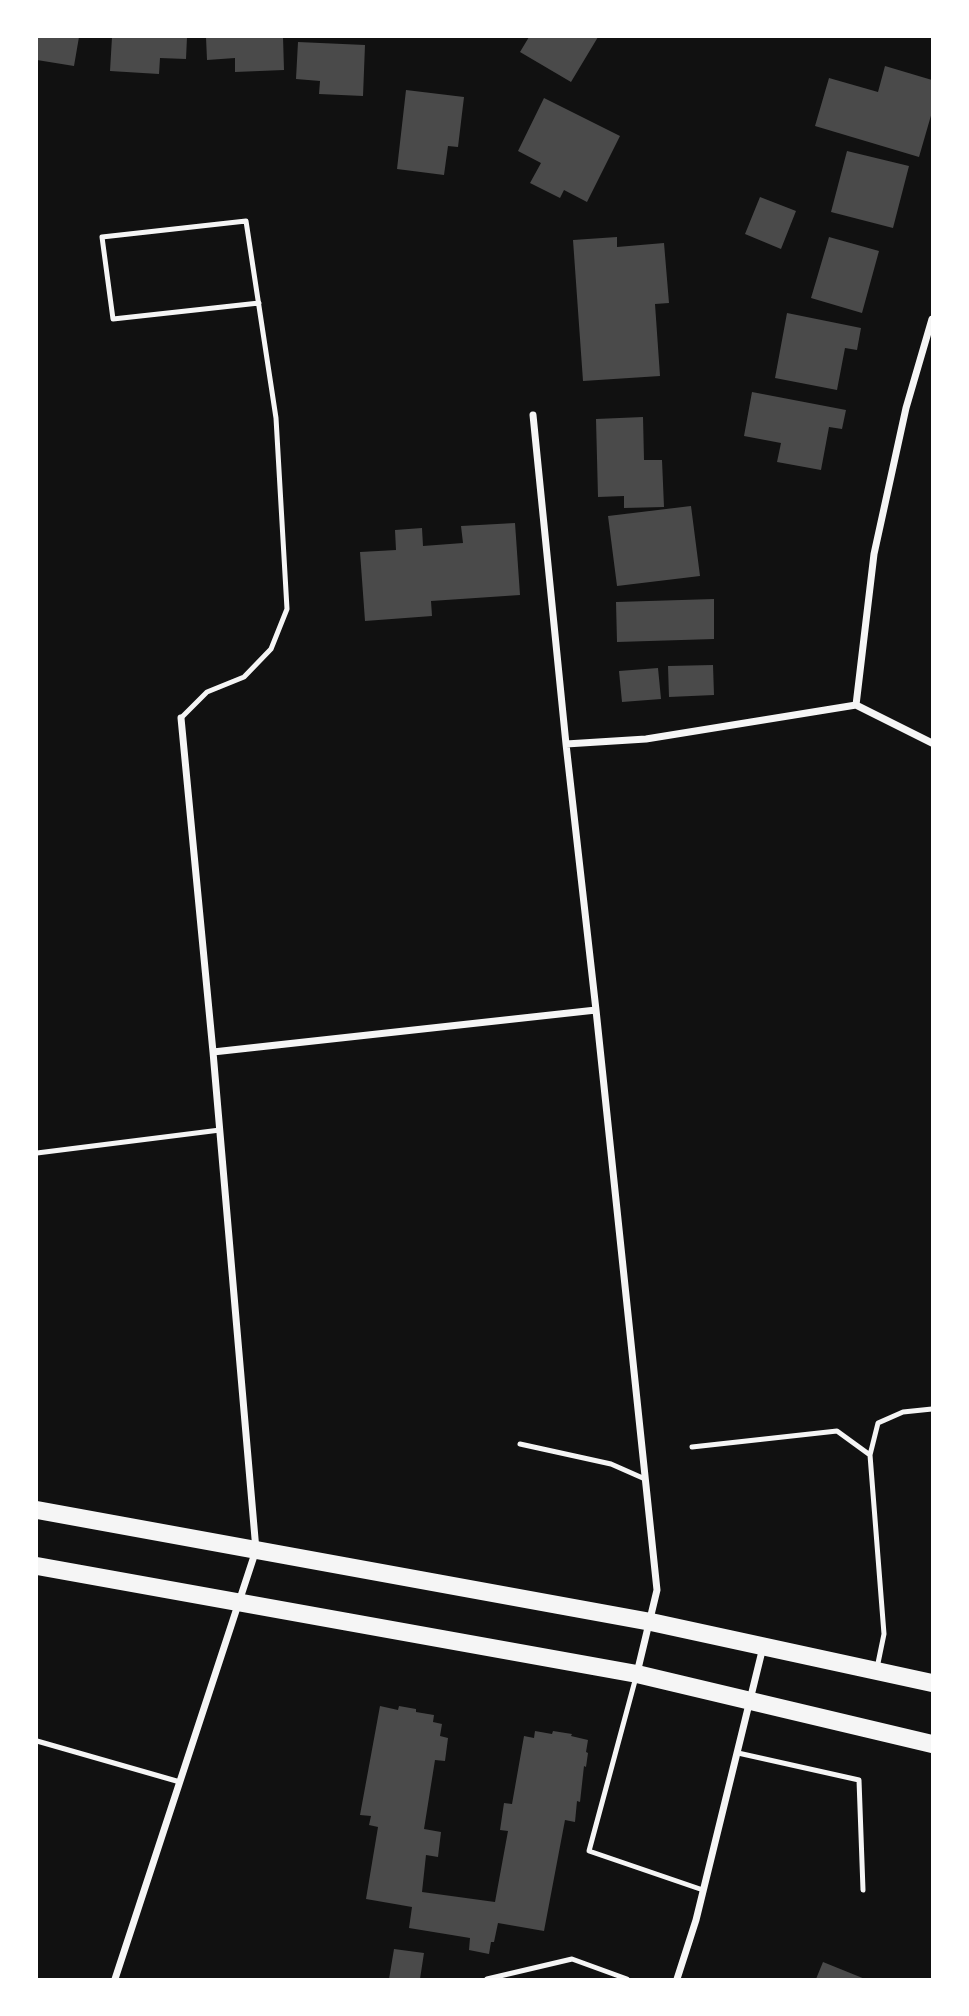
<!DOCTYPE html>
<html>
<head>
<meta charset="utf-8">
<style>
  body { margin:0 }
  #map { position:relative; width:969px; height:2016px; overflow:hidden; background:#111; font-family:Lato,sans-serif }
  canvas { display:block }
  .frame { position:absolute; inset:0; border:38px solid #fff; pointer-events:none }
</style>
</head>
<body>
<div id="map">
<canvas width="969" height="2016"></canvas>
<div class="frame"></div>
</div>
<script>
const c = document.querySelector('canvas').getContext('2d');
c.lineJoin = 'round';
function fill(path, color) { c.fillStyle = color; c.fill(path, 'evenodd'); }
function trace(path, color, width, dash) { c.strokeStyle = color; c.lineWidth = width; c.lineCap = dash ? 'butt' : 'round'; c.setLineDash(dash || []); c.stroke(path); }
const building = new Path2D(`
  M 37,37 L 79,37 L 74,66 L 37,60 Z
  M 112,37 L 187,37 L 186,59 L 160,58 L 159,74 L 110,71 Z
  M 206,37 L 283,37 L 284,70 L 235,72 L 235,58 L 207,60 Z
  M 529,37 L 598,37 L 571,82 L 520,52 Z
  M 298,42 L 365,45 L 363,96 L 319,94 L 320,81 L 296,79 Z
  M 885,66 L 932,80 L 932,112 L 919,157 L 815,126 L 829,78 L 878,92 Z
  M 406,90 L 464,97 L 458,147 L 448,146 L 444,175 L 397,169 Z
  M 544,98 L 620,136 L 587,202 L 564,190 L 560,198 L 530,183 L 541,163 L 518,151 Z
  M 847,151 L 909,166 L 893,228 L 831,212 Z
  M 760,197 L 796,211 L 781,249 L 745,234 Z
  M 617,237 L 617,247 L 664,243 L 669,303 L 655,304 L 660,376 L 583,381 L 573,240 Z
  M 829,237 L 879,251 L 862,313 L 811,298 Z
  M 787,313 L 861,328 L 857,350 L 845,348 L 837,390 L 775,378 Z
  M 752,392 L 846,410 L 842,429 L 829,427 L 821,470 L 777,462 L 781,443 L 744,436 Z
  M 643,417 L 644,460 L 662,460 L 664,507 L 624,508 L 624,496 L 598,497 L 596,419 Z
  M 691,506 L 700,576 L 617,586 L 608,516 Z
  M 515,523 L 520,595 L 431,601 L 432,616 L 365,621 L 360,552 L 396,550 L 395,530 L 422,528 L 423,546 L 463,543 L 461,526 Z
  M 714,599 L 714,639 L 617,642 L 616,602 Z
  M 713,665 L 714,695 L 669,697 L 668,666 Z
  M 658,668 L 661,699 L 622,702 L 619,671 Z
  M 380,1706 L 398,1710 L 399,1706 L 416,1709 L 416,1712 L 434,1715 L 433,1722 L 442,1724 L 440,1736 L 448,1738 L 445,1761 L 435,1760 L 424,1829 L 441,1832 L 438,1857 L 426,1855 L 422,1892 L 495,1902 L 508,1831 L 500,1830 L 504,1803 L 512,1804 L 524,1736 L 534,1738 L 535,1731 L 552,1734 L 553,1731 L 572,1734 L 571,1736 L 588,1740 L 586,1752 L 588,1753 L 586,1767 L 584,1766 L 580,1802 L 577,1801 L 575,1822 L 565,1820 L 544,1931 L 498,1923 L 494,1942 L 491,1942 L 489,1954 L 469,1950 L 470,1938 L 409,1928 L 412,1907 L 366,1899 L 378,1827 L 369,1825 L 371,1816 L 360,1815 Z
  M 394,1949 L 424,1953 L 420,1979 L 389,1979 Z
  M 823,1962 L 865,1979 L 816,1979 Z`);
const service = new Path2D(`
  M 181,718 L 207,692 L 244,677 L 271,649 L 287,609 L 276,418 L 246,221 L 102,237 L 113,319 L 259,303
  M 37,1153 L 220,1130
  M 520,1444 L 611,1464 L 645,1479
  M 692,1447 L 837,1431 L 870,1455
  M 877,1668 L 884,1634 L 870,1455 L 878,1423 L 903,1412 L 932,1409
  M 636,1677 L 589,1851 L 703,1890
  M 37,1741 L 180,1782
  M 738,1753 L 859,1780 L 863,1890
  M 487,1979 L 572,1959 L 627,1979`);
const minor = new Path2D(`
  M 533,415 L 566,744 L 596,1010 L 657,1590 L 637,1673
  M 856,705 L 874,554 L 906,408 L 932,319
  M 856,705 L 932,743
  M 566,744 L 646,739 L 856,705
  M 213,1052 L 596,1010
  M 115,1979 L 256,1550 L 213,1052 L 181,718
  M 677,1979 L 696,1920 L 763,1647`);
const primary = new Path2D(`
  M 37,1510 L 651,1622 L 932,1683
  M 37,1566 L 637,1674 L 932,1744`);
fill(building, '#4a4a4a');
trace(service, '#f5f5f5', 5);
trace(minor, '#f5f5f5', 7);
trace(primary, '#f5f5f5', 18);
</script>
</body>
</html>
